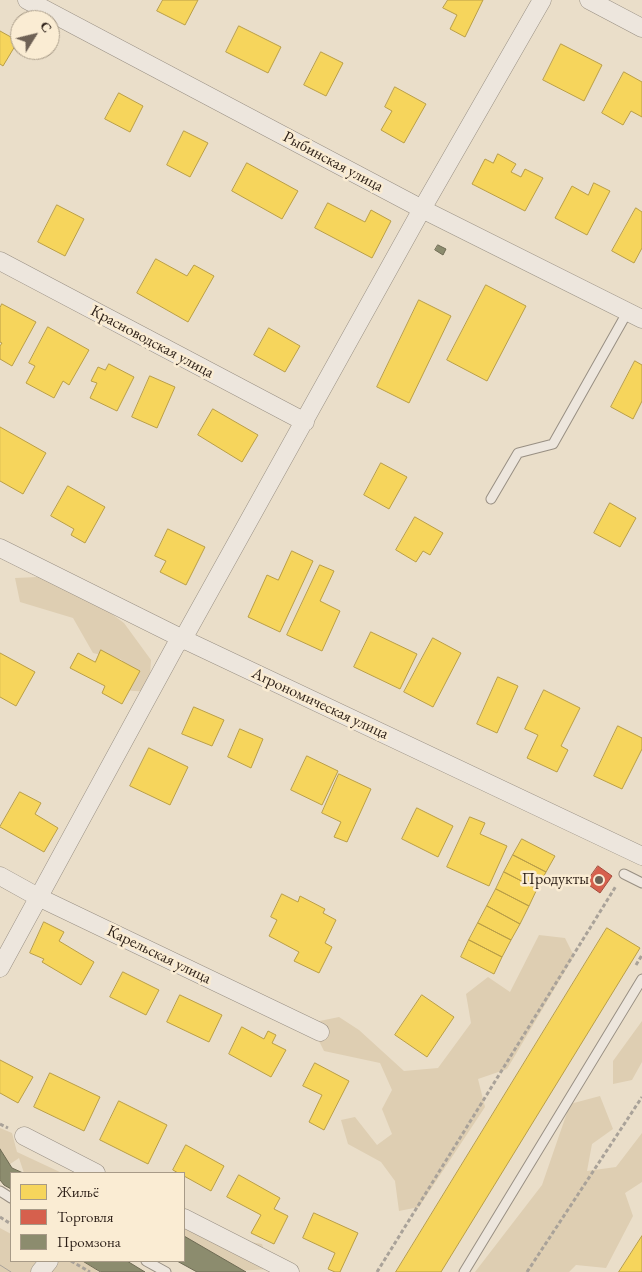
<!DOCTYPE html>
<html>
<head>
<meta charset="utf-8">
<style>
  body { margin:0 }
  #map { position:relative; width:642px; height:1272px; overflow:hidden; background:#eadec9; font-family:"EB Garamond",serif }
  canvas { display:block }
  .legend { position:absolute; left:10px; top:1172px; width:175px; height:90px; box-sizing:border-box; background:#faecd3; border:1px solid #a79a87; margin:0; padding:6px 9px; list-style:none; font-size:15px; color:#2b1e16 }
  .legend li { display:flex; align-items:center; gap:10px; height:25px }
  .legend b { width:25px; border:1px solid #a79a87 }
  .north { position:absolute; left:10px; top:10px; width:50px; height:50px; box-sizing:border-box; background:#faecd3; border:1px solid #a79a87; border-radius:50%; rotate:54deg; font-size:14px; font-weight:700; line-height:20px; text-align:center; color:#2b1e16 }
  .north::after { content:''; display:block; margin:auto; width:18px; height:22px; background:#6e6155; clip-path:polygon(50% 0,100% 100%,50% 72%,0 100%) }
</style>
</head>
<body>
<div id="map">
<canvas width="642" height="1272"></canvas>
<ul class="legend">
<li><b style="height:14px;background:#f6d55c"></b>Жильё</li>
<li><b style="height:14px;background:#d6604d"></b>Торговля</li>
<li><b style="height:14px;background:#8c8c6e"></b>Промзона</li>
</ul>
<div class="north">С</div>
</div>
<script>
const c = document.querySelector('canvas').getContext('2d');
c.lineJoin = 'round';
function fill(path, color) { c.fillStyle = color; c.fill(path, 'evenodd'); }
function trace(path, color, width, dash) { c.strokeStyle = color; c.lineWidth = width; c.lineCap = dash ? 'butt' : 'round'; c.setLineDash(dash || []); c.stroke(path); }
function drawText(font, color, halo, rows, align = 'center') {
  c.font = font + ' "EB Garamond",serif'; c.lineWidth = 5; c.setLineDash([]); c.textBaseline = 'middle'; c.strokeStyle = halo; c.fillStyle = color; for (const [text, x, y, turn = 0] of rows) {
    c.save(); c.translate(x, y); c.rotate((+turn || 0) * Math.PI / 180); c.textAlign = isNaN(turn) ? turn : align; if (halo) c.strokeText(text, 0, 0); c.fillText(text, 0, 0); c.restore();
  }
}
const green = new Path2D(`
  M 60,576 L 124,623 L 151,660 L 149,692 L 121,690 L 122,660 L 93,653 L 73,618 L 20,602 L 15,578 Z
  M 539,935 L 565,938 L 574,956 L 507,1069 L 478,1079 L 485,1107 L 419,1207 L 399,1211 L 395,1181 L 381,1162 L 348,1144 L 341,1120 L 355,1117 L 377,1145 L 392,1134 L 382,1109 L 392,1090 L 380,1063 L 324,1051 L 310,1023 L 339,1017 L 359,1030 L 404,1071 L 438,1068 L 471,1023 L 466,994 L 488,977 L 510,992 Z
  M 642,1021 L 642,1062 L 632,1080 L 613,1084 L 613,1061 Z
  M 600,1096 L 613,1129 L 592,1144 L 587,1171 L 616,1167 L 642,1133 L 642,1182 L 625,1193 L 633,1216 L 606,1268 L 576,1265 L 569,1272 L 475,1272 L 542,1185 L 570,1104 Z
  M 0,1128 L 12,1133 L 17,1152 L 62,1173 L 24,1173 L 19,1158 L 0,1171 Z
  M 184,1207 L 232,1239 L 262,1244 L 270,1269 L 236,1271 L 184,1242 Z
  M 0,1228 L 11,1234 L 11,1261 L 36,1261 L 31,1272 L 0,1272 Z
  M 55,1261 L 90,1261 L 98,1272 L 46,1272 Z`);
const homes = new Path2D(`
  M 163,0 L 198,0 L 185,25 L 157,11 Z
  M 448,0 L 483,0 L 465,37 L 450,29 L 457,15 L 443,8 Z
  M 239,26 L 281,47 L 268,73 L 226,52 Z
  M 0,31 L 18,41 L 3,66 L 0,64 Z
  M 561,44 L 602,65 L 584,101 L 543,80 Z
  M 321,52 L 343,63 L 326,96 L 304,85 Z
  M 624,72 L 642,82 L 642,117 L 631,111 L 623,125 L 602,113 Z
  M 395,87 L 426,104 L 404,143 L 381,130 L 392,111 L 385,107 Z
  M 119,93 L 143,106 L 130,132 L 105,119 Z
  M 184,131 L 208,143 L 190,177 L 167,165 Z
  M 498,154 L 516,164 L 511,172 L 521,177 L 525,169 L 543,178 L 525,211 L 472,184 L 485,159 L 493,163 Z
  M 247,163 L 298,191 L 282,219 L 232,191 Z
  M 594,183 L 610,191 L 587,235 L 555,218 L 572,186 L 588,195 Z
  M 328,203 L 365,222 L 371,210 L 391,221 L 372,258 L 315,228 Z
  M 57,205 L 84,219 L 65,256 L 38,242 Z
  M 636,208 L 642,212 L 642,248 L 634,263 L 612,251 Z
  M 156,259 L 187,276 L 194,265 L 214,276 L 188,322 L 137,293 Z
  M 486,285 L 526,306 L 487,381 L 447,360 Z
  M 419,300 L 451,316 L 409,403 L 377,387 Z
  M 2,304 L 36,322 L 12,366 L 0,359 L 0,346 L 2,343 L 0,342 L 0,308 Z
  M 48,327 L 89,350 L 69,385 L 63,381 L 54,398 L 26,383 L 35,366 L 29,363 Z
  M 269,328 L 300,346 L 285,372 L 254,355 Z
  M 635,361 L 642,365 L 642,401 L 633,419 L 611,407 Z
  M 109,364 L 134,377 L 117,411 L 90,398 L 97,383 L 91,381 L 98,367 L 105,370 Z
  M 150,376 L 175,387 L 157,428 L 132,417 Z
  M 213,409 L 258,435 L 242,462 L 198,435 Z
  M 0,427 L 46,453 L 23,494 L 0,481 Z
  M 381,463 L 407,477 L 389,509 L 364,495 Z
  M 68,486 L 105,507 L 85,543 L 71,535 L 74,529 L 51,516 Z
  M 610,503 L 636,518 L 620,547 L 594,533 Z
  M 415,517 L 443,533 L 430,555 L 423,551 L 416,562 L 396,550 Z
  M 168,529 L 205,547 L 186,585 L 160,572 L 166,561 L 155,556 Z
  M 292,551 L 313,561 L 280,632 L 248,617 L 267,575 L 278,580 Z
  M 320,565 L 334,571 L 320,601 L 340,611 L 322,651 L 287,635 Z
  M 371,632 L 417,654 L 400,689 L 354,667 Z
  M 433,638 L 461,653 L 433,707 L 404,692 Z
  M 101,650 L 140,671 L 122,704 L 102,693 L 105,686 L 70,668 L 78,653 L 95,662 Z
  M 0,653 L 35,672 L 16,706 L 0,697 Z
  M 498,677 L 518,686 L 497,733 L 477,724 Z
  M 544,690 L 580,708 L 561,746 L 568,750 L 557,772 L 527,758 L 538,735 L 525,729 Z
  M 194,707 L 224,720 L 212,746 L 182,734 Z
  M 618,726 L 642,738 L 642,749 L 622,789 L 594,776 Z
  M 240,729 L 263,739 L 251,768 L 228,757 Z
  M 149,748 L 188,767 L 170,805 L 130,786 Z
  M 307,756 L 338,771 L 322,805 L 291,790 Z
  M 339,774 L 371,789 L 347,842 L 334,837 L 341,822 L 322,813 Z
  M 20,792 L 41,803 L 35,814 L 58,828 L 44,852 L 0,827 Z
  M 417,808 L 453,826 L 438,857 L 402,839 Z
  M 470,817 L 485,823 L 480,834 L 507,846 L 489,886 L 447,867 Z
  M 522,839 L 555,856 L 546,872 L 513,855 Z
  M 513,855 L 546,872 L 537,889 L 504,872 Z
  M 504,872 L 537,889 L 529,906 L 496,889 Z
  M 496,889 L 529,906 L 520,924 L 487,906 Z
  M 282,894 L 298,902 L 300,896 L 325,909 L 323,913 L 336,920 L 325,943 L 332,947 L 319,973 L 294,961 L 299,952 L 269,936 L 277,920 L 271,917 Z
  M 487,906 L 520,924 L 511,940 L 478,923 Z
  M 44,922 L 64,932 L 59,941 L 94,962 L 81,985 L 42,962 L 44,959 L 30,953 Z
  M 478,923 L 511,940 L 502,957 L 469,940 Z
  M 607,928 L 640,948 L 441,1272 L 396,1272 Z
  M 469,940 L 502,957 L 494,974 L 461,957 Z
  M 123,972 L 159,990 L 146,1015 L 110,997 Z
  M 180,995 L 222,1015 L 209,1042 L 167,1022 Z
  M 422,995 L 454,1017 L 427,1057 L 395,1035 Z
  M 242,1027 L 264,1039 L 268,1031 L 276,1035 L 272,1043 L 286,1050 L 271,1077 L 229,1054 Z
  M 0,1060 L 33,1077 L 18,1103 L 0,1093 Z
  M 315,1063 L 349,1081 L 324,1130 L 309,1122 L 322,1095 L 303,1086 Z
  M 50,1073 L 100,1097 L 84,1131 L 34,1107 Z
  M 119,1101 L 167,1125 L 148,1164 L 100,1140 Z
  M 186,1145 L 224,1166 L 211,1191 L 184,1176 L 184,1173 L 178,1173 L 173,1170 Z
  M 239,1175 L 280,1198 L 274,1209 L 288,1216 L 274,1244 L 251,1233 L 261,1215 L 227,1197 Z
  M 314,1213 L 358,1233 L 340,1272 L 335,1272 L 328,1269 L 335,1253 L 303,1238 Z
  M 642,1236 L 642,1272 L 619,1272 Z`);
const shops = new Path2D(`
  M 598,866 L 612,876 L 600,893 L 586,883 Z`);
const industry = new Path2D(`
  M 438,245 L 446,249 L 443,255 L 435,250 Z
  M 0,1149 L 12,1168 L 23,1173 L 11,1173 L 11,1189 L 4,1185 L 0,1180 Z
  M 184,1236 L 246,1272 L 197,1272 L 177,1261 L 184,1261 Z
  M 83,1261 L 127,1261 L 145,1272 L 101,1272 Z`);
const path = new Path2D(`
  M 636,965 L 642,955
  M 0,1124 L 8,1128
  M 0,1217 L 11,1224
  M 71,1261 L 90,1272
  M 377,1272 L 616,886
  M 527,1272 L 642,1097`);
const service = new Path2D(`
  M 491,499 L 518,453 L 553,444 L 628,311
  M 624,874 L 642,883
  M 0,1191 L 11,1198
  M 146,1261 L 166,1272
  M 464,1272 L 642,979`);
const minor = new Path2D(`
  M 27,0 L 422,209 L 642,319
  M 589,0 L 642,28
  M 0,261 L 305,422
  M 0,548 L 183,639 L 642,856
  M 0,876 L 38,897 L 320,1032
  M 0,968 L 176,645 L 183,639 L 422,209 L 542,0
  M 24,1136 L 96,1173
  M 184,1218 L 290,1272
  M 40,1272 L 49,1261`);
const tram = new Path2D(`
  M 0,1265 L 11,1272`);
const markers = [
  [599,880,5,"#6e6155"]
];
const streetNames = [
  ["Рыбинская улица",333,162,28],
  ["Красноводская улица",152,342,28],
  ["Агрономическая улица",320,704,25],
  ["Карельская улица",159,955,26]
];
const poiNames = [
  ["Продукты",589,880]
];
fill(green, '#deceb2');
fill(homes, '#f6d55c');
trace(homes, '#b99e47', 1);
fill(shops, '#d6604d');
trace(shops, '#a34c3c', 1);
fill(industry, '#8c8c6e');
trace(industry, '#6f6b54', 1);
trace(service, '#988f83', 11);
trace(minor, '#988f83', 19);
trace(path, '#a9a299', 3, [4, 2.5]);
trace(service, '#ede6dd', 9);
trace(minor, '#ede6dd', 18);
trace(tram, '#a9a299', 1);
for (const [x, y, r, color] of markers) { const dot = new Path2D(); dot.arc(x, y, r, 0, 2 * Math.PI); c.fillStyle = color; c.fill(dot); trace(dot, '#faecd3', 2); }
drawText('16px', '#2b1e16', '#faecd3', streetNames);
drawText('16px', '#2b1e16', '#faecd3', poiNames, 'right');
</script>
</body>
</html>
